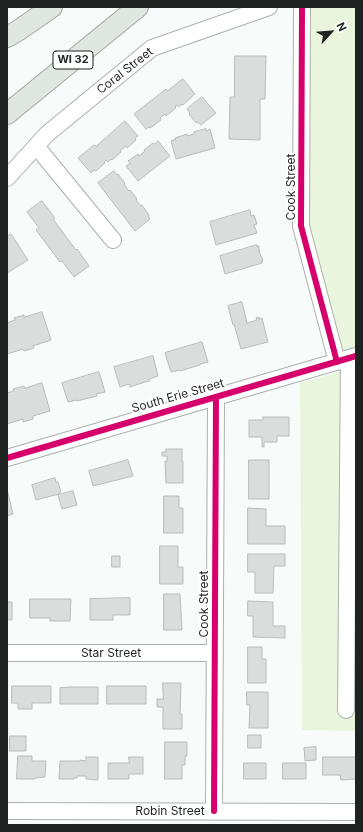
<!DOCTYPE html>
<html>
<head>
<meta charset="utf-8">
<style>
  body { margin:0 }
  #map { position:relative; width:363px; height:832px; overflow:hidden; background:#f7fcfa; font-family:Inter,sans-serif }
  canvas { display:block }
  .frame { position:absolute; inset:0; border:8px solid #1f2321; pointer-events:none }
  .north { position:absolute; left:311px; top:12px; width:40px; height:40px; -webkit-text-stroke:3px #fff; paint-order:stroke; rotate:64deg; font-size:11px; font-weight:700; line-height:16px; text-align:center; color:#1f2321 }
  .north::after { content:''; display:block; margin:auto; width:14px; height:18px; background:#1f2321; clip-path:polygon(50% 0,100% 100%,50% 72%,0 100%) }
</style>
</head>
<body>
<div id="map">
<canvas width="363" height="832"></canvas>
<div class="frame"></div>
<div class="north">N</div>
</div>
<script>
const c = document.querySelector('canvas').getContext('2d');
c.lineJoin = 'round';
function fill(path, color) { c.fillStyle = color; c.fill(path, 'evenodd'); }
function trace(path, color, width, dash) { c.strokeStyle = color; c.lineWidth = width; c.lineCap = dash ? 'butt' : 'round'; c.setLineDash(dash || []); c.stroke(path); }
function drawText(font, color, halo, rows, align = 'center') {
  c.font = font + ' Inter,sans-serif'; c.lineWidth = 3.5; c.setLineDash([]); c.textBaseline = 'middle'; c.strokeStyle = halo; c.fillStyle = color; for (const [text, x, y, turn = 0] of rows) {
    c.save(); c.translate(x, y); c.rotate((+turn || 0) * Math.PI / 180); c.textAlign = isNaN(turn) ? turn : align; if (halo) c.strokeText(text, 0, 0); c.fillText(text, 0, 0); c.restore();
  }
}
const green = new Path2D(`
  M 302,7 L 356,7 L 356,356 L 337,362 L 301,226 Z
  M 356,367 L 356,731 L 302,730 L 300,383 Z`);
const building = new Path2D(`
  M 235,56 L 266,56 L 265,99 L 260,99 L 260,140 L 229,139 L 230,97 L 234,97 Z
  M 183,79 L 195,94 L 192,96 L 192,97 L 183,105 L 182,104 L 179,107 L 177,105 L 175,106 L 176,108 L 166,116 L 165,114 L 160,118 L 161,120 L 150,128 L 149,127 L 146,129 L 134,114 L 166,89 L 167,91 Z
  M 202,97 L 216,113 L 201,125 L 198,122 L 196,123 L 189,114 L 190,113 L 187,109 Z
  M 125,121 L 138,136 L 135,138 L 136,140 L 127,148 L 126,146 L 120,151 L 121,152 L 112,160 L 111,159 L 108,162 L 106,160 L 104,162 L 105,163 L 96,171 L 94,170 L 91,173 L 78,158 L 94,145 L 96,146 Z
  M 206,129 L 206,131 L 210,129 L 215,148 L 176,159 L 171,141 L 176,139 L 175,138 L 187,134 L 187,136 L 194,134 L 194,132 Z
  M 158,141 L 170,156 L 138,181 L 126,166 L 130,163 L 128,161 L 138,154 L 139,156 L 145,151 L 144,150 L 153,143 L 154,144 Z
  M 114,171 L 117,175 L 118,174 L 125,183 L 124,184 L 129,191 L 130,190 L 137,199 L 136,200 L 141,206 L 142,205 L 149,215 L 148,216 L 150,219 L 135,231 L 98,183 Z
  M 42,201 L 55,218 L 53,219 L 76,250 L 77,249 L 89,266 L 74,277 L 62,261 L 60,262 L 36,230 L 39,228 L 27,212 Z
  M 250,210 L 251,216 L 254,215 L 257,224 L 254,225 L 257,233 L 216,245 L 210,222 Z
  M 11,234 L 28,260 L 7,273 L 7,237 Z
  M 257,245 L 257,247 L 259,246 L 259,250 L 258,250 L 259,250 L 261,257 L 262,257 L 263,261 L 261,261 L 262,263 L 225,274 L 220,256 Z
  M 242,302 L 247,323 L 257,320 L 256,318 L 259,317 L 259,319 L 262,318 L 268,342 L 241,349 L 234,324 L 233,325 L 228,306 Z
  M 42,312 L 51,340 L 33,346 L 34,348 L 24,351 L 23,349 L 7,354 L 7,323 L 15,320 L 14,318 L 24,315 L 24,317 Z
  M 202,342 L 208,362 L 200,364 L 200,365 L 180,371 L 180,370 L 171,372 L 165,353 Z
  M 153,356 L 158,376 L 149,379 L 150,381 L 145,382 L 130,387 L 129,384 L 120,387 L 114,367 Z
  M 99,372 L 105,392 L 96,394 L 97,396 L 77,401 L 77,400 L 68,402 L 62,383 Z
  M 42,383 L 50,411 L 33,416 L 33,419 L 23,422 L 23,419 L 7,424 L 7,393 L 14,391 L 13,389 L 24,386 L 25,388 Z
  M 263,417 L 289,417 L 289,436 L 277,436 L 277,442 L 264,442 L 264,447 L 262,447 L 262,437 L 249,437 L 249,420 L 263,420 Z
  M 166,449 L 182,449 L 182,461 L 183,461 L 183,483 L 166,483 L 165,461 L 167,461 L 167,456 L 162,456 L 162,452 L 166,452 Z
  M 128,460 L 133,476 L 93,486 L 89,471 Z
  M 249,460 L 269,460 L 269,499 L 249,499 Z
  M 55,478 L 56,482 L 58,482 L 61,492 L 59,493 L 59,494 L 36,500 L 32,485 Z
  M 73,491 L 77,505 L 62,509 L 58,495 Z
  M 7,493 L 8,493 L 13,514 L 7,516 Z
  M 164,496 L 179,496 L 179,508 L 183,508 L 183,533 L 164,533 Z
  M 248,508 L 266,509 L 266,526 L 285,526 L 285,544 L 248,544 Z
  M 160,546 L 178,546 L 178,567 L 183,567 L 183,584 L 160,584 Z
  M 248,554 L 285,554 L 285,566 L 274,566 L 273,593 L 255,593 L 255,572 L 248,572 Z
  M 112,556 L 120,556 L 120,567 L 112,567 Z
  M 164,594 L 180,594 L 182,630 L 164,630 Z
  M 130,598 L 130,615 L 113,615 L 113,620 L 90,620 L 90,599 Z
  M 30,599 L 71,599 L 70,621 L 50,621 L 50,618 L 30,618 Z
  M 248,601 L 273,602 L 273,626 L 285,626 L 285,638 L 253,637 L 253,616 L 248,616 Z
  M 7,602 L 12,602 L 12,620 L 7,620 Z
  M 248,647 L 262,647 L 262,659 L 266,659 L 266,683 L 248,683 Z
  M 163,683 L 181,683 L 180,714 L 182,714 L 182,729 L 163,729 L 163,707 L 157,707 L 157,699 L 163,699 Z
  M 12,686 L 51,686 L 51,703 L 32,703 L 32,709 L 18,709 L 18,703 L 12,703 Z
  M 107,686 L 146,686 L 146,704 L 107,704 Z
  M 71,687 L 98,687 L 98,704 L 60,704 L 60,688 Z
  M 247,692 L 268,692 L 268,728 L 249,728 L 250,705 L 247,705 Z
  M 248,735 L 261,735 L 261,748 L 248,748 Z
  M 10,736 L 26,736 L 26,751 L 10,751 Z
  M 165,742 L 187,742 L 187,756 L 185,756 L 185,765 L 182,765 L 182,779 L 165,779 Z
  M 316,747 L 316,760 L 305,761 L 304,748 Z
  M 18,756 L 32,756 L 32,761 L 46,761 L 45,777 L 35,778 L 35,779 L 17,779 Z
  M 86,757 L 98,757 L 98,780 L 86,779 L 86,776 L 77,776 L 77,778 L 74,778 L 74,779 L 59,779 L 60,761 L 80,761 L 80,760 L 86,761 Z
  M 129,757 L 143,757 L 143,774 L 129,774 L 129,779 L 108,779 L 108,763 L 129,763 Z
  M 323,757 L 356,757 L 356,779 L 341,780 L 340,775 L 323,775 Z
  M 244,763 L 266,763 L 266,779 L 244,779 Z
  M 283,763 L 306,763 L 306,779 L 283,779 Z`);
const minor = new Path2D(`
  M 302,7 L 301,226 L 337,362
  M 36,146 L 113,240
  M 7,178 L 47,134 L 152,48 L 269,7
  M 7,458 L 356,356
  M 7,653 L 215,653
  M 346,710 L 349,358
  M 7,811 L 356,812
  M 214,811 L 216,397`);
const major = new Path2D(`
  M 7,37 L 19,30 L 52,7
  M 7,114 L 138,7`);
const cycleway = new Path2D(`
  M 302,7 L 301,226 L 337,362
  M 7,458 L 356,356
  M 214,811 L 216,397`);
const shields = [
  [73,60,40]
];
const shieldNames = [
  ["WI 32",73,60]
];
const streetNames = [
  ["Coral Street",125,71,-38],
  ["Cook Street",291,187,-90],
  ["South Erie Street",178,396,-16],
  ["Cook Street",204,604,-90],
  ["Star Street",111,653],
  ["Robin Street",170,811]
];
fill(green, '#eaf5dd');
fill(building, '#d9dddc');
trace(building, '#b8bcbb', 1);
trace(minor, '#acb0af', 18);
trace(major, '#9daaa0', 22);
trace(minor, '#fefffe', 16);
trace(major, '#e0e7e1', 20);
trace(cycleway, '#d6006c', 6);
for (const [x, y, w] of shields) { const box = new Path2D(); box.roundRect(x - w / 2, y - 9, w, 18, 3); c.fillStyle = '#fff'; c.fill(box); trace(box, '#1f2321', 1); }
drawText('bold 11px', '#1f2321', null, shieldNames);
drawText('12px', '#1f2321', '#fff', streetNames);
</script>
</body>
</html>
